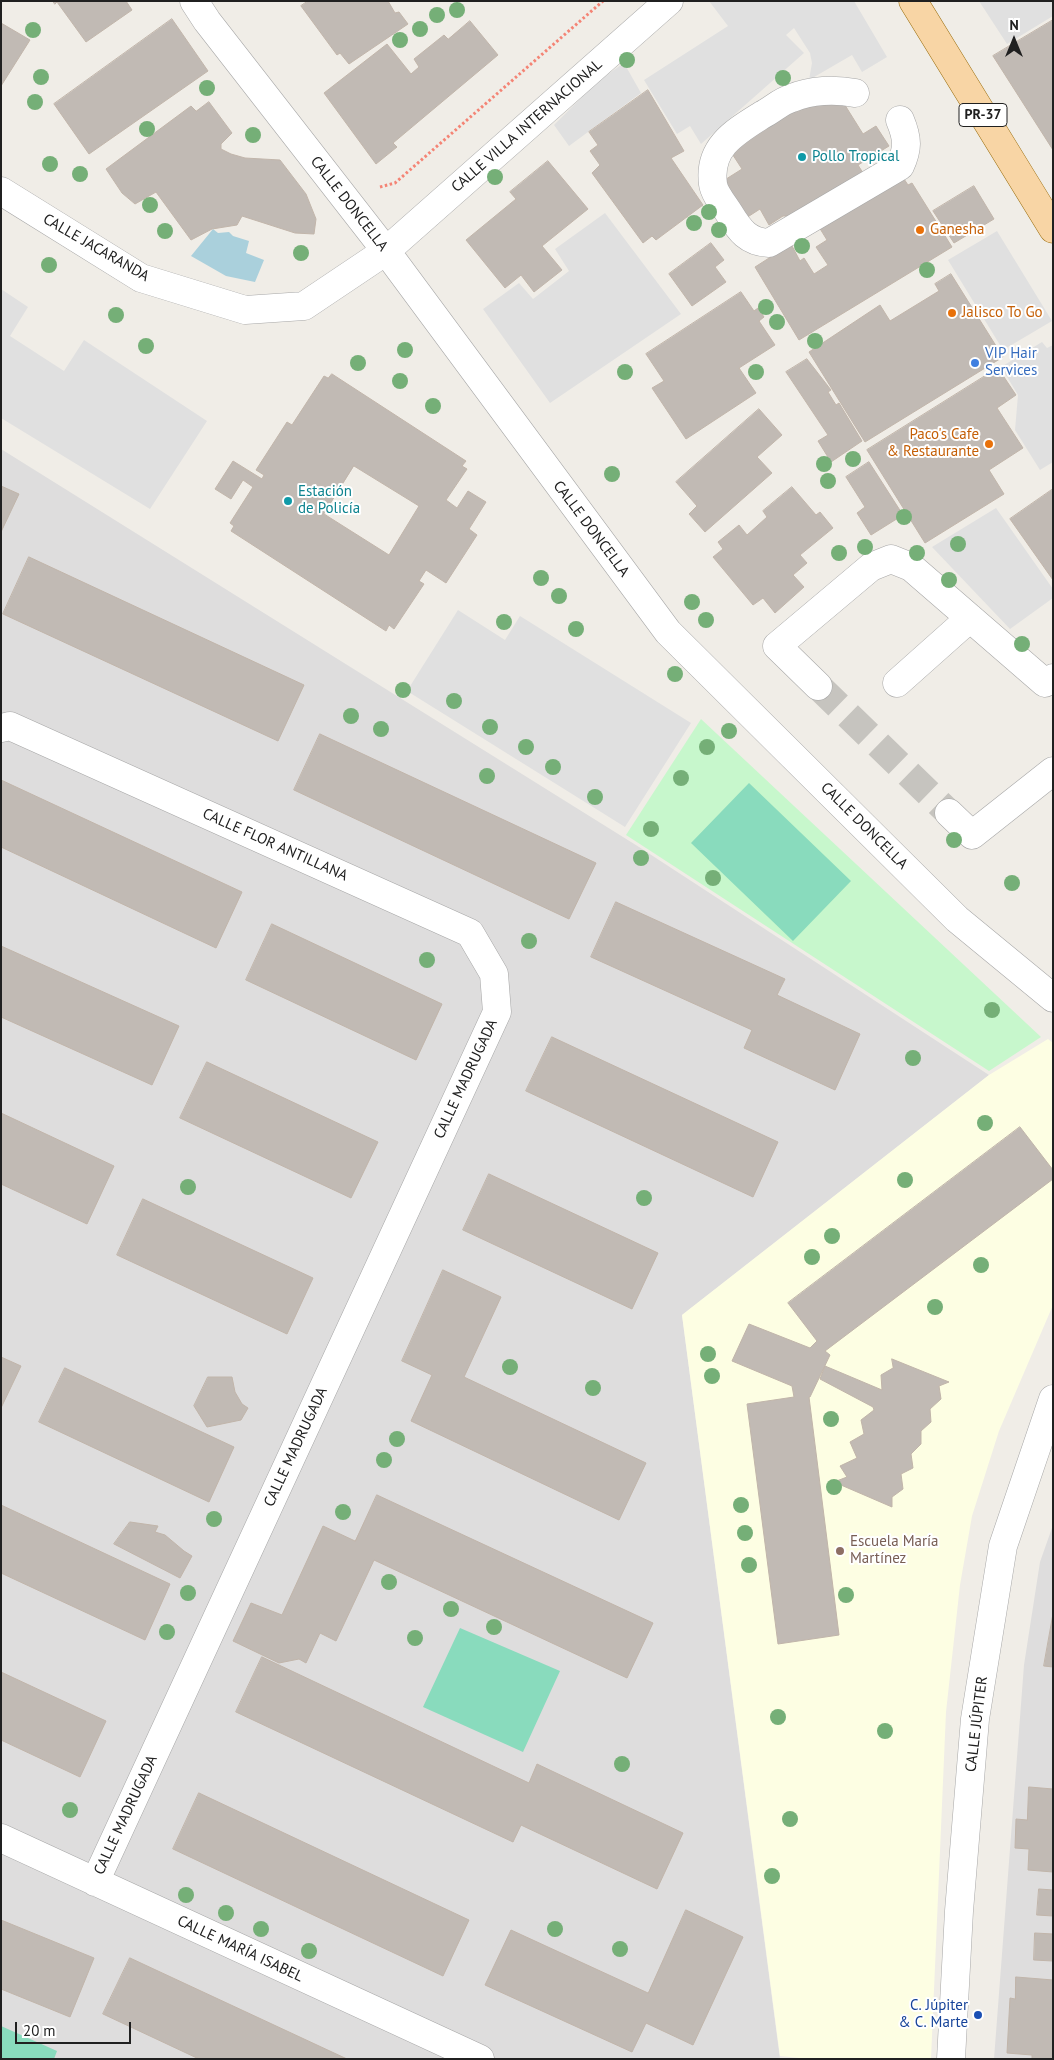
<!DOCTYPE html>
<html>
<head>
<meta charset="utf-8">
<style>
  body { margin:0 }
  #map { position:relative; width:1054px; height:2060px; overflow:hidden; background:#f0ede7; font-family:"PT Sans",sans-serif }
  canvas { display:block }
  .frame { position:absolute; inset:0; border:2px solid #202020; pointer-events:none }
  .north { position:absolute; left:989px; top:15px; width:50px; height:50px; -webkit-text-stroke:4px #fff; paint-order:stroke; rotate:0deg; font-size:14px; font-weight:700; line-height:20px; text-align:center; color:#202020 }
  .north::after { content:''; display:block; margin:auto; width:18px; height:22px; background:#202020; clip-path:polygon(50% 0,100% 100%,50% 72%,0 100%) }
  .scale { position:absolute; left:15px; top:2022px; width:116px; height:22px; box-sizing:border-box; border:2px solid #202020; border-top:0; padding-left:6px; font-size:15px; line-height:18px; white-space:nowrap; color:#202020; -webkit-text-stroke:4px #fff; paint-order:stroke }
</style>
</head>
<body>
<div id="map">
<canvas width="1054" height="2060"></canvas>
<div class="frame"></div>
<div class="north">N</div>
<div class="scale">20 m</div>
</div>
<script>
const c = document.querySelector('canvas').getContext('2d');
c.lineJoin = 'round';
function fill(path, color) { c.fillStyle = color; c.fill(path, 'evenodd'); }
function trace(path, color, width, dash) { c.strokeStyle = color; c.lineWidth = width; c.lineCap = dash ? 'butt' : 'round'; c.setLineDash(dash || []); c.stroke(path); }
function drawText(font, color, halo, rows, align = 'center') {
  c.font = font + ' "PT Sans",sans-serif'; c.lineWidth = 4; c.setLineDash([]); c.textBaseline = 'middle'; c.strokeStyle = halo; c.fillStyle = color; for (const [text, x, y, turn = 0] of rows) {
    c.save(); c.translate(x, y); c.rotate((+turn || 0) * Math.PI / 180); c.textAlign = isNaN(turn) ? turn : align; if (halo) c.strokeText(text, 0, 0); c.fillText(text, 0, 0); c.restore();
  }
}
const residential = new Path2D(`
  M 1,449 L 639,847 L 989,1075 L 682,1315 L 780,2059 L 1,2059 Z
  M 1053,1525 L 1053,2059 L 994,2059 L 1024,1665 L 1040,1562 Z`);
const education = new Path2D(`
  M 1048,1039 L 1053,1043 L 1053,1305 L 999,1431 L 972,1516 L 960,1585 L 946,1712 L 931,2059 L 809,2059 L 780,2056 L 682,1315 L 989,1075 Z`);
const park = new Path2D(`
  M 701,719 L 1041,1037 L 989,1071 L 626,835 Z`);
const pitch = new Path2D(`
  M 749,783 L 851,881 L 793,941 L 691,843 Z
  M 460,1628 L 560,1671 L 523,1752 L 423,1707 Z
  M 1,2026 L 57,2051 L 54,2059 L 1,2059 Z`);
const parking = new Path2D(`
  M 709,1 L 854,1 L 887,57 L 862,72 L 852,55 L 809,80 L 812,63 L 810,53 L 794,28 L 786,35 L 804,53 L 701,144 L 690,126 L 677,134 L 644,80 L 728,26 Z
  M 979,1 L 1053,1 L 1053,16 L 1007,44 Z
  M 624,63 L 641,93 L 569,146 L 554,125 L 598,81 Z
  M 605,213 L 681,314 L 550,403 L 483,309 L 519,283 L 533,299 L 569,271 L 555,249 Z
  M 997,231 L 1052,321 L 1003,350 L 948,260 Z
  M 1,289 L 28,307 L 10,336 L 64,371 L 84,340 L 207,421 L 150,509 L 1,418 Z
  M 1042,342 L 1047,348 L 1053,345 L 1053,462 L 1040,470 L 1015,430 L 1018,395 L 1001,367 Z
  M 996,508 L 1053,589 L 1053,598 L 1010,629 L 932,547 Z
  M 458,610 L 505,640 L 520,616 L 691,723 L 625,827 L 407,691 Z`);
const water = new Path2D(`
  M 213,229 L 218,233 L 229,232 L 233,236 L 249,241 L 246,253 L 264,260 L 255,282 L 226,276 L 191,256 Z`);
const building = new Path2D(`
  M 53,1 L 126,1 L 132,10 L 86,42 L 57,2 L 55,4 Z
  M 308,1 L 388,1 L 395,13 L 399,12 L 408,24 L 349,64 L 340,53 L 337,55 L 301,6 Z
  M 172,19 L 208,71 L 89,154 L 54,104 Z
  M 1053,20 L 1053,150 L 993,56 Z
  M 470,21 L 498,55 L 393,143 L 397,147 L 376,164 L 324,93 L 387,44 L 411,74 L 419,67 L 414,59 L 444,35 L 448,39 Z
  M 1,23 L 30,40 L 1,86 Z
  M 833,86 L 863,134 L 876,126 L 889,146 L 858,165 L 863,173 L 793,216 L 783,216 L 769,225 L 760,209 L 746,218 L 723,181 L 742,169 L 729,149 Z
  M 648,90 L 684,151 L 671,158 L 703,205 L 656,240 L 652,236 L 643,243 L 592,173 L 600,165 L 590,151 L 598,145 L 589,132 Z
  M 209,102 L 232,133 L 221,144 L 221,149 L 231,154 L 245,158 L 280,160 L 306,194 L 316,219 L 314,234 L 295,233 L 242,216 L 237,225 L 212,229 L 191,240 L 156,192 L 135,204 L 122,193 L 106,169 L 191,106 L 196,111 Z
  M 548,161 L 588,209 L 542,246 L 562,270 L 534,292 L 521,275 L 505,288 L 466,240 L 516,199 L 510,192 Z
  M 902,176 L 908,185 L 912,183 L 952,247 L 799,340 L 755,267 L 791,244 L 800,261 L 804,258 L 814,274 L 828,265 L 816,247 L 827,240 L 819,227 Z
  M 974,186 L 994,219 L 954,243 L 933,211 Z
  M 711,243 L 724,260 L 715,267 L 726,282 L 692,306 L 669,274 Z
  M 951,274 L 1003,357 L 865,442 L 809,352 L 880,305 L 890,321 L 939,291 L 935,284 Z
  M 741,292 L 754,311 L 758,308 L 764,317 L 759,321 L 775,345 L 739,368 L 756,393 L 686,439 L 652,388 L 664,381 L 646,354 Z
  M 807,359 L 831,390 L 828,392 L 836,405 L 839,403 L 862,441 L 831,462 L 818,441 L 828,435 L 786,372 Z
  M 998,368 L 1016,395 L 997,408 L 1023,448 L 989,470 L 1004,494 L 925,543 L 867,450 Z
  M 332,374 L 466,461 L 462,466 L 467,469 L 446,500 L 457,508 L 468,491 L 486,502 L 469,529 L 477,535 L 446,583 L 426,570 L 419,581 L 424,584 L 394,629 L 389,625 L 386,631 L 231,531 L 234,526 L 230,523 L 253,487 L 243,480 L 231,499 L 215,489 L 233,461 L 262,479 L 264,475 L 256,470 L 287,422 L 292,425 L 324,376 L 328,378 ZM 354,466 L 419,506 L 389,555 L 324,514 Z
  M 759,409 L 782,435 L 757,457 L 772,473 L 705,532 L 689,514 L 697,506 L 676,482 Z
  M 869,462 L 903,515 L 871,535 L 857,513 L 865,507 L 846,477 Z
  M 1,486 L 19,494 L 1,532 Z
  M 792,487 L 816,515 L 820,512 L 833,528 L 800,555 L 807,563 L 793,575 L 804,587 L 775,613 L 763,598 L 753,605 L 713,557 L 723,549 L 718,542 L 739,525 L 747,535 L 767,517 L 763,511 Z
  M 1053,489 L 1053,580 L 1010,519 Z
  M 29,557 L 304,685 L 278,741 L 3,614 Z
  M 320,734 L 596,863 L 569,919 L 294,790 Z
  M 1,780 L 242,892 L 216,948 L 1,847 Z
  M 616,902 L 785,979 L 777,995 L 860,1034 L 835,1090 L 744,1048 L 752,1030 L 591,957 Z
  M 272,924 L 442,1004 L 416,1060 L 246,980 Z
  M 1,946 L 179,1026 L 152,1085 L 1,1017 Z
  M 552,1037 L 778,1142 L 753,1197 L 526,1091 Z
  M 207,1062 L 378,1142 L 351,1198 L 180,1118 Z
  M 1,1113 L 114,1166 L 87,1224 L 1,1184 Z
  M 1020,1127 L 1053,1170 L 1053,1179 L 825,1351 L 830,1355 L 810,1397 L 809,1397 L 839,1635 L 778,1644 L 747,1404 L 794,1397 L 792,1386 L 732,1361 L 749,1324 L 810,1348 L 817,1341 L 788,1303 Z
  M 489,1174 L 658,1253 L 632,1309 L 463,1230 Z
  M 143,1199 L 313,1278 L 287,1334 L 117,1255 Z
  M 443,1270 L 501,1297 L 464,1377 L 646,1463 L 619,1520 L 411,1421 L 432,1375 L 402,1361 Z
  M 1,1357 L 21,1366 L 1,1408 Z
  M 892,1359 L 949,1382 L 939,1386 L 941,1399 L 930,1409 L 931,1422 L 921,1431 L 921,1444 L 911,1454 L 913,1468 L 901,1474 L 903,1489 L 892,1497 L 892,1507 L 834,1482 L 847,1477 L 840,1466 L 857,1458 L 850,1442 L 864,1434 L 861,1420 L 874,1410 L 873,1407 L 820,1379 L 825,1366 L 882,1390 L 881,1375 L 893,1368 Z
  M 65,1368 L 234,1447 L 209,1502 L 39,1422 Z
  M 208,1377 L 232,1377 L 235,1392 L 242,1404 L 248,1408 L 241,1420 L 207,1427 L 194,1406 Z
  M 377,1495 L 653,1623 L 627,1678 L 374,1560 L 336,1641 L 320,1633 L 306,1663 L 299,1659 L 279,1663 L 233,1641 L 251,1603 L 282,1615 L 323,1526 L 355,1541 Z
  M 1,1505 L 170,1584 L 145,1640 L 1,1573 Z
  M 130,1522 L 158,1526 L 155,1532 L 165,1535 L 184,1551 L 192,1556 L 180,1578 L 114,1544 Z
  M 1053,1614 L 1053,1667 L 1044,1666 Z
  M 262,1657 L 529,1783 L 537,1764 L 683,1833 L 657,1889 L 521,1825 L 513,1842 L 236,1712 Z
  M 1,1672 L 106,1721 L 80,1777 L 1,1740 Z
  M 1029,1787 L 1053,1789 L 1053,1872 L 1028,1870 L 1029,1849 L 1015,1848 L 1016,1819 L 1027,1820 Z
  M 199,1793 L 469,1920 L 443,1976 L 173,1849 Z
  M 1039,1889 L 1053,1890 L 1053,1916 L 1037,1915 Z
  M 686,1910 L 743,1937 L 693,2045 L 646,2023 L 632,2052 L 485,1985 L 511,1930 L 648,1993 Z
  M 1,1920 L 94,1958 L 70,2017 L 1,1989 Z
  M 1035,1933 L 1053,1934 L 1053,1961 L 1034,1960 Z
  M 130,1958 L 347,2059 L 199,2059 L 103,2014 Z
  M 1016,1977 L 1053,1980 L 1053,2059 L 1032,2059 L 1032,2055 L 1007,2053 L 1010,1998 L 1015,1999 Z`);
const minorTunnel = new Path2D(`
  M 818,686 L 949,813`);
const path = new Path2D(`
  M 380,187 L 395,183 L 603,1`);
const minor = new Path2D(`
  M 194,1 L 207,21 L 386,251 L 668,632 L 957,919 L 1053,998
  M 855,93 C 835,89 811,90 792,98 C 781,101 772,110 762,115 C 735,132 708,147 713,184 C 714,193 724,205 729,213 C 740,231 748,242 769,243 L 900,166 C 908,149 908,139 900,120
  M 1,191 L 141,278 L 245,310 L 304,306 L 386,251 L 669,1
  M 897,683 L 970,618
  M 818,686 L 777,646 L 871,567 L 891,559 L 911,567 L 1045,683 L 1053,678
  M 1,728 L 10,726 L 470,933 L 494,974 L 497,1012 L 95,1882
  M 949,813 L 972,835 L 1053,771
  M 1,1838 L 480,2059
  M 951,2059 L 959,1911 L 975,1719 L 1003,1546 L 1053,1399`);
const major = new Path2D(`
  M 913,1 L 1053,229`);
const trees = [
  [457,10],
  [437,15],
  [420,29],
  [33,30],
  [400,40],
  [627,60],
  [41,77],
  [783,78],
  [207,88],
  [35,102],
  [147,129],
  [253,135],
  [50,164],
  [80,174],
  [495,177],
  [150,205],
  [709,212],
  [694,223],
  [719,230],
  [165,231],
  [802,246],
  [301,253],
  [49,265],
  [927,270],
  [766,307],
  [116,315],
  [777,322],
  [815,341],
  [146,346],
  [405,350],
  [358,363],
  [625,372],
  [756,372],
  [400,381],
  [433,406],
  [853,459],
  [824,464],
  [612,474],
  [828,481],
  [904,517],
  [958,544],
  [865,547],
  [839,553],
  [917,553],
  [541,578],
  [949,580],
  [559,596],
  [692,602],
  [706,620],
  [504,622],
  [576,629],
  [1022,644],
  [675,674],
  [403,690],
  [454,701],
  [351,716],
  [490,727],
  [381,729],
  [729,731],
  [526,747],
  [707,747],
  [553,767],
  [487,776],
  [681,778],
  [595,797],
  [651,829],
  [954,840],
  [641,858],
  [713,878],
  [1012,883],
  [529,941],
  [427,960],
  [992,1010],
  [913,1058],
  [985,1123],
  [905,1180],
  [188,1187],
  [644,1198],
  [832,1236],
  [812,1257],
  [981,1265],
  [935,1307],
  [708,1354],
  [510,1367],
  [712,1376],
  [593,1388],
  [831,1419],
  [397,1439],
  [384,1460],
  [834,1487],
  [741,1505],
  [343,1512],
  [214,1519],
  [745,1533],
  [749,1565],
  [389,1582],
  [188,1593],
  [846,1595],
  [451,1609],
  [494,1627],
  [167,1632],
  [415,1638],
  [778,1717],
  [885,1731],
  [622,1764],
  [70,1810],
  [790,1819],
  [772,1876],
  [186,1895],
  [226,1913],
  [261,1929],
  [555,1929],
  [620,1949],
  [309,1951]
];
const markers = [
  [802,157,5,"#0f9aa8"],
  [920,230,5,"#e8710a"],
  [952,313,5,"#e8710a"],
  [975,363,5,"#3f7fe0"],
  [989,444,5,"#e8710a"],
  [288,501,5,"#0f9aa8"],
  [840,1551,5,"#8d6e63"],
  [978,2015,5,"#1a4fb4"]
];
const shields = [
  [983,115,48]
];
const shieldNames = [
  ["PR-37",983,115]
];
const streetNames = [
  ["CALLE VILLA INTERNACIONAL",527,126,-41],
  ["CALLE DONCELLA",349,204,52],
  ["CALLE JACARANDA",96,248,30],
  ["CALLE DONCELLA",591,529,53],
  ["CALLE DONCELLA",864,826,45],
  ["CALLE FLOR ANTILLANA",275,845,24],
  ["CALLE MADRUGADA",466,1079,-65],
  ["CALLE MADRUGADA",296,1447,-65],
  ["CALLE JÚPITER",977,1724,-83],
  ["CALLE MADRUGADA",126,1815,-65],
  ["CALLE MARÍA ISABEL",240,1949,25]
];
const cultureNames = [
  ["Pollo Tropical",812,157],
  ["Estación",298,492],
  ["de Policía",298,509]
];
const foodNames = [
  ["Ganesha",930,230],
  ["Jalisco To Go",962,313],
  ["Paco's Cafe",979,435,"right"],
  ["& Restaurante",979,452,"right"]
];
const shopNames = [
  ["VIP Hair",985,354],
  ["Services",985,371]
];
const educationNames = [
  ["Escuela María",850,1542],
  ["Martínez",850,1559]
];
const transitNames = [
  ["C. Júpiter",968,2006],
  ["& C. Marte",968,2023]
];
fill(residential, '#dedddd');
fill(education, '#fdfee3');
fill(park, '#c7f7cc');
fill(pitch, '#89dbbd');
fill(parking, '#e0e0e0');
fill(water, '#aad0dc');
fill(building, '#c1bab4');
trace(building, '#c1b5aa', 1);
trace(minorTunnel, '#c6c4bf', 28, [28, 14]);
trace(minor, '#a7a7a7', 29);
trace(major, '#966907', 29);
trace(path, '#f48475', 3, [2.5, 2.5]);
trace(minor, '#fff', 28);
trace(major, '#f8d5a5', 28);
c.fillStyle = '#75af77';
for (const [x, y] of trees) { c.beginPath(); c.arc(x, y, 8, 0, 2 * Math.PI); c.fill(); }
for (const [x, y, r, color] of markers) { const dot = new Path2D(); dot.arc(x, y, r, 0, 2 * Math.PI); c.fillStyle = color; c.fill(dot); trace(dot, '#fff', 2); }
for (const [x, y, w] of shields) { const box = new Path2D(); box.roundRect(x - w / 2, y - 11.5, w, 23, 4); c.fillStyle = '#fff'; c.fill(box); trace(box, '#202020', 1); }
drawText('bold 14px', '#202020', null, shieldNames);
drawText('15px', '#202020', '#fff', streetNames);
drawText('15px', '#0d838f', '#fff', cultureNames, 'left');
drawText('15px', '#c56008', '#fff', foodNames, 'left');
drawText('15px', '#366cbe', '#fff', shopNames, 'left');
drawText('15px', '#785e54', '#fff', educationNames, 'left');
drawText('15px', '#164399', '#fff', transitNames, 'right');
</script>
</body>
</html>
